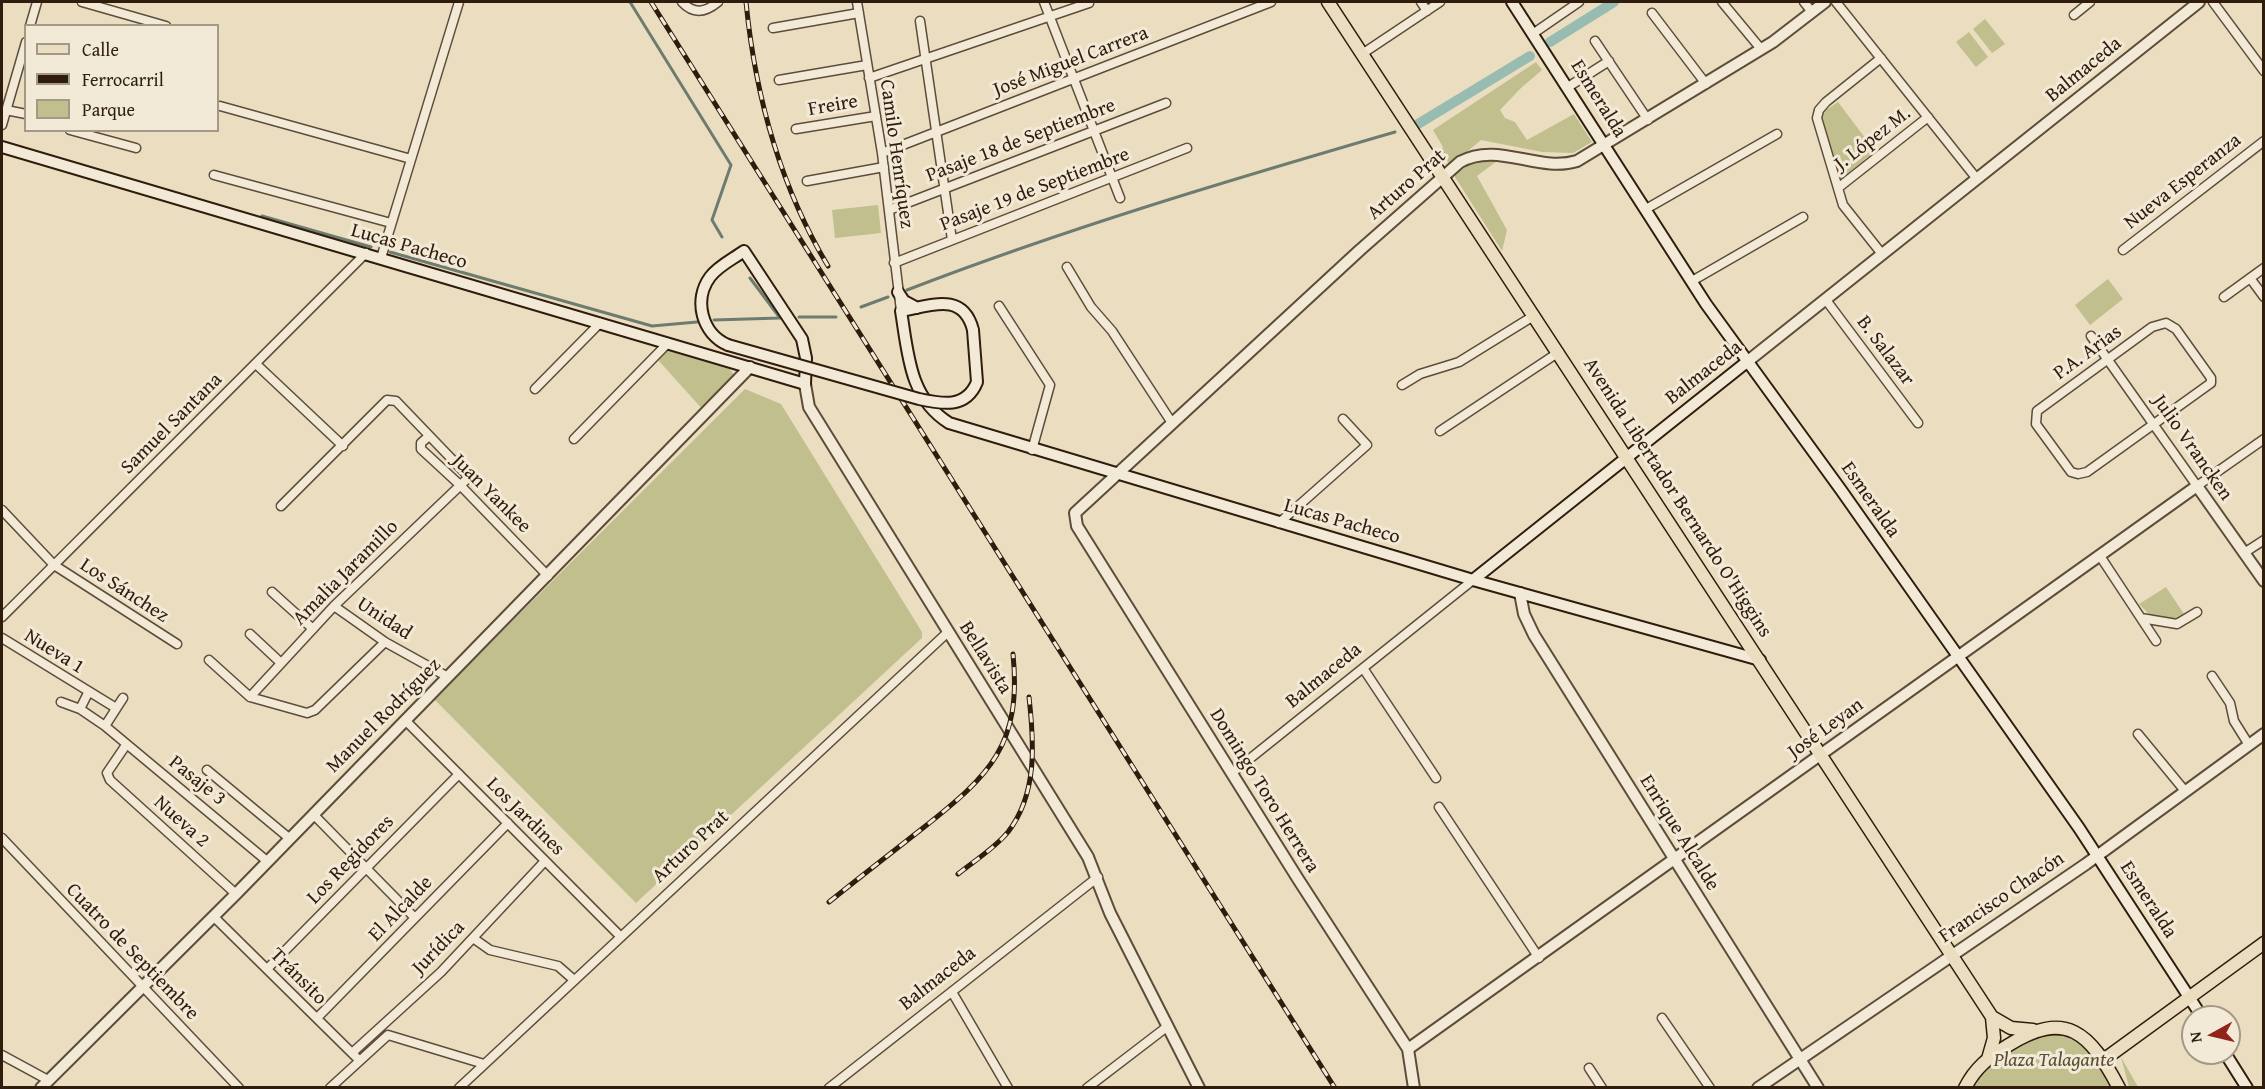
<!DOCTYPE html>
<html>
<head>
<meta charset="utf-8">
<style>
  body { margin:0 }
  #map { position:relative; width:2265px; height:1089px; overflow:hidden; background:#ebdec0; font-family:"Gentium Book Plus",serif }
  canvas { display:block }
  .frame { position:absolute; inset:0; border:3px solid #2f1c0d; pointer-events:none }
  .legend { position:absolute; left:24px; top:24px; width:195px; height:108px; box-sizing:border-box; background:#f2ead6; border:2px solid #a49886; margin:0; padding:8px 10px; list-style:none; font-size:18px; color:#2f1c0d }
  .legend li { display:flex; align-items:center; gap:12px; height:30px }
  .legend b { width:30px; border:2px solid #a49886 }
  .north { position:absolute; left:2181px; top:1005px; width:60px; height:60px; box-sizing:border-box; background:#f2ead6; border:2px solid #a49886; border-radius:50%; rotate:262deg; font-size:16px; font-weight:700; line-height:24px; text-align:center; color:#2f1c0d }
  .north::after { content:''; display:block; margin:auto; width:21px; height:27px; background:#8f2418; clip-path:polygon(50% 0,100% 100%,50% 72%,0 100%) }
</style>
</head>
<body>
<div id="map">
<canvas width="2265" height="1089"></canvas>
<div class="frame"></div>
<ul class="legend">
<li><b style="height:8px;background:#ebdec0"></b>Calle</li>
<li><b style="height:8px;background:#2f1c0d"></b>Ferrocarril</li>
<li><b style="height:16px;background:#c0bf8d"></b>Parque</li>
</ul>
<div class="north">N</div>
</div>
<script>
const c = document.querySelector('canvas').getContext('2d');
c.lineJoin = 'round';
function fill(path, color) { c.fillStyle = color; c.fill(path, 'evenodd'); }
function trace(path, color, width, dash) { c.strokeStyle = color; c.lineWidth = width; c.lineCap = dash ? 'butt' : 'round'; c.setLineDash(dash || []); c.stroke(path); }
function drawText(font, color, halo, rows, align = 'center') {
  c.font = font + ' "Gentium Book Plus",serif'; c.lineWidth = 6; c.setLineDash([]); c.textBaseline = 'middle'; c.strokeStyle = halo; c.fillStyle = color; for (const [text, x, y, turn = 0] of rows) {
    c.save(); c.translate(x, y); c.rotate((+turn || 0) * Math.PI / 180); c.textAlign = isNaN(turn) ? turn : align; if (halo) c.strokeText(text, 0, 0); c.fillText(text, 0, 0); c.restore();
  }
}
const green = new Path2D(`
  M 1985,19 L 2005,44 L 1992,53 L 1973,29 Z
  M 1969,32 L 1988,57 L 1976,67 L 1956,42 Z
  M 1536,62 L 1542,70 L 1521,88 L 1500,110 L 1505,118 L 1515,122 L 1527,140 L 1574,114 L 1592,142 L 1573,153 L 1542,152 L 1481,140 L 1450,166 L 1447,161 L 1444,161 L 1437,152 L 1443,147 L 1433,130 Z
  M 1838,102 L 1875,151 L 1839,181 L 1821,118 L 1826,110 Z
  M 1484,158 L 1501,158 L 1477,176 L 1507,230 L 1502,251 L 1455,177 L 1455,173 Z
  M 878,205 L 881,233 L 835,238 L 832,210 Z
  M 2108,279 L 2123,299 L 2090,325 L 2075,305 Z
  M 665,350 L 730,369 L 735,377 L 704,411 L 658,360 Z
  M 745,389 L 781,404 L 922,632 L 922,638 L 636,903 L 434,699 Z
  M 2166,587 L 2184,614 L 2176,620 L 2150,615 L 2139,604 Z
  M 2049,1034 C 2083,1035 2096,1060 2110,1087 L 1971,1088 C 1986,1058 2019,1042 2049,1034 Z
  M 2121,1057 L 2138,1087 L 2129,1087 Z`);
const stream = new Path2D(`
  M 630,2 L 731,165 L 712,220 L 722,237
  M 262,216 L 371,247
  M 390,252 L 652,326 L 697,322
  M 750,278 L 780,318
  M 907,290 C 1068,228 1230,180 1395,132
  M 861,307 L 888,297
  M 799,317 L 836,317
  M 714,320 L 780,318`);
const canal = new Path2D(`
  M 1550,42 L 1614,2
  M 1418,124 L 1530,56`);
const minor = new Path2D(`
  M 82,2 L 166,26
  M 682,2 C 694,15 706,12 718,2
  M 857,2 L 882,153 L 901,311
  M 1044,2 L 1120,198
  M 1421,2 L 1427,11
  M 1722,2 L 1761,49
  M 1804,2 L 1812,12
  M 1836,2 L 1977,179
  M 2213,2 L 2264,71
  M 1652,13 L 1706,84
  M 2074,15 L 2090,2
  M 920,21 L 952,240
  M 30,26 L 37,2
  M 773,28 L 859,13
  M 1534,33 L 1579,2
  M 1595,41 L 1648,120
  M 1362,54 L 1440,2
  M 1881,58 L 1826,102 L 1819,110 L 1817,118 L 1843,205 L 1882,254
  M 869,78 L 1089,3
  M 779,80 L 867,65
  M 1568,87 L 1609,61
  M 220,106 L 411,159
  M 6,110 L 26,114
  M 2,125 L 26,42
  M 796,129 L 876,116
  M 70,130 L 136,148
  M 882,153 L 1271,2
  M 214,175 L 391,223
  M 807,181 L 884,167
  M 1838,188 L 1928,117
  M 1646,209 L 1777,134
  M 889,210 L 1166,103
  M 2123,250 L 2264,141
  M 381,258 L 459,2
  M 894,263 L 1187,148
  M 1067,267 L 1091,307 L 1112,331 L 1172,423
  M 2250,278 L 2264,297
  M 1692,281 L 1803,217
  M 2224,297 L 2264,268
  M 1826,300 L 1918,423
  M 999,306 L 1050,385 L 1032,450
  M 2166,323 L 2176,329 L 2211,378 L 2211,383 L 2087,472 L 2078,474 L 2071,472 L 2036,424 L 2037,411 L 2152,327 Z
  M 2091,336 L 2197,486 L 2264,439
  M 256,364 L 343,446
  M 1402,385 L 1420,374 L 1459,362 L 1535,315
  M 535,389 L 600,323
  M 1440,431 L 1559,352
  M 429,436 L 421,443 L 421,449 L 460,485 L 548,576
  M 574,439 L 668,343
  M 2,510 L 54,565 L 177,644
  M 1279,523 L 1367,445 L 1343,419
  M 2244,553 L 2264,540
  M 2100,556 L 2156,641
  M 272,592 L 313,629
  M 334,606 L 385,642 L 448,677
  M 2,617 L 366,253
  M 2141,618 L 2177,624 L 2197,612
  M 250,634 L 281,663
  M 2,638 L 116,708
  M 209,660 L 250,697 L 307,713 L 315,710 L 385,642
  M 1363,668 L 1436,778
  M 2212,676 L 2230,703 L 2234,721 L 2249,745
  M 250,697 L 334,606 L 469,477 L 396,401 L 387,400 L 281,506
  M 61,702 L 80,709 L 105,726 L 267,861
  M 80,709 L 88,693
  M 405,720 L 621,937
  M 105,726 L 123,698
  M 2138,734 L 2185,791
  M 126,745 L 107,773 L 110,780 L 236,894
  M 207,770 L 289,838
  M 1232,773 L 1473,580
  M 1439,807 L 1539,958
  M 313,814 L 415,918
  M 2,838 L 239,1088
  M 214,917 L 359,1060
  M 473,938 L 490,950 L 558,966 L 574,980
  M 267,969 L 459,774
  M 952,992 L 1008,1088
  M 317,1018 L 508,823
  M 1662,1018 L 1710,1088
  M 352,1053 L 441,972 L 545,861
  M 2,1055 L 48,1080
  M 1589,1068 L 1602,1088
  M 330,1088 L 388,1035 L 484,1064
  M 459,1088 L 948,632
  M 829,1088 L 1098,877
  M 1087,1088 L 1168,1026`);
const tertiary = new Path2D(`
  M 1748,361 L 2199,2
  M 805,384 L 809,407 L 1088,857 L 1110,913 L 1199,1088
  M 1520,593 L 1524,614 L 1534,635 L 1818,1088
  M 1408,1049 L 2197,486 L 2264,581
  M 41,1088 L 236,894 L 750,367
  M 1414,1088 L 1408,1049 L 1298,879 L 1077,526 L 1075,513 L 1360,250 L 1460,162 C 1498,141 1538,173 1577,161 L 1773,42 L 1825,2
  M 1758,1088 L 2086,864 L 2264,734`);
const secondary = new Path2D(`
  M 1512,2 L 1706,304 L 1841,490 L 2079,828 L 2202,1017
  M 2,147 L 805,384 L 806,358 L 802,339 L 744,251 C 733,259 718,266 710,277 C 693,300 702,334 728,345
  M 898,292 L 904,301 L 917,308
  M 973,330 C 963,291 930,306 901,311 C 908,353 909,398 949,423 L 1473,580 L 1760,660
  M 1473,580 L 1748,361
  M 2225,1053 L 2247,1088`);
const primary = new Path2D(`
  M 1328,2 L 1992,1017 L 2011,1028 L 2033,1030
  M 1988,1059 L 1994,1038 L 1992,1017
  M 2102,1061 L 2264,943
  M 1965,1088 C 1975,1068 1989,1057 2007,1046 C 2066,1008 2090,1033 2119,1088`);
const rail = new Path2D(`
  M 651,2 L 1335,1088
  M 746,2 C 755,94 780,186 828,266
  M 958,874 C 974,861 995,848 1008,832 C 1038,793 1034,742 1029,697
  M 829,902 C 860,877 891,853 923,828 C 990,775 1022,745 1013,654`);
const secondaryBridge = new Path2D(`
  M 728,345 L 919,399 C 942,404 966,409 977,382 L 973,330`);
const streetNames = [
  ["José Miguel Carrera",1071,62,-21],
  ["Balmaceda",2084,70,-39],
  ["Esmeralda",1598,99,58],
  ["Freire",833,106,-10],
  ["J. López M.",1873,139,-38],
  ["Pasaje 18 de Septiembre",1021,141,-21],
  ["Camilo Henríquez",896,154,82],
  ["Nueva Esperanza",2183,182,-38],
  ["Arturo Prat",1407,185,-41],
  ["Pasaje 19 de Septiembre",1035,190,-21],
  ["Lucas Pacheco",409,247,16],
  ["B. Salazar",1885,351,53],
  ["P.A. Arias",2088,353,-36],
  ["Balmaceda",1704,373,-38],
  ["Samuel Santana",172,424,-45],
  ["Julio Vrancken",2192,448,55],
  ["Juan Yankee",491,494,45],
  ["Avenida Libertador Bernardo O'Higgins",1677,498,57],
  ["Esmeralda",1870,500,55],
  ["Lucas Pacheco",1342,522,16],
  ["Amalia Jaramillo",346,573,-45],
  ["Los Sánchez",124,591,33],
  ["Unidad",384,619,33],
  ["Nueva 1",54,652,32],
  ["Bellavista",985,658,58],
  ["Balmaceda",1324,676,-39],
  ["Manuel Rodríguez",384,716,-45],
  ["José Leyan",1826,729,-36],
  ["Pasaje 3",197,781,39],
  ["Domingo Toro Herrera",1264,791,58],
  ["Los Jardines",525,817,45],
  ["Nueva 2",181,822,42],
  ["Enrique Alcalde",1679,833,58],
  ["Arturo Prat",691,847,-43],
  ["Los Regidores",351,860,-46],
  ["Francisco Chacón",2002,898,-34],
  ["Esmeralda",2148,900,57],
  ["El Alcalde",401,909,-46],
  ["Jurídica",439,948,-46],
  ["Cuatro de Septiembre",132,952,46],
  ["Tránsito",298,977,45],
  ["Balmaceda",938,979,-38]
];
const parkNames = [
  ["Plaza Talagante",2054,1061]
];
fill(green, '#c0bf8d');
trace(stream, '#6e7c70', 3);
trace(canal, '#98bcb2', 10);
trace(minor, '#5e4c3a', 11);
trace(tertiary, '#5e4c3a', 14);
trace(secondary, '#2f1c0d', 14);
trace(primary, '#2f1c0d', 15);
trace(minor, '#f2ead6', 8);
trace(tertiary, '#f2ead6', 10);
trace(secondary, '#f2ead6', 10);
trace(primary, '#ebdec0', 12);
trace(rail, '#2f1c0d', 5);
trace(rail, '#f2ead6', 3, [9]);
trace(secondaryBridge, '#2f1c0d', 14, []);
trace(secondaryBridge, '#f2ead6', 10);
drawText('20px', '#2f1c0d', '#f2ead6', streetNames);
drawText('italic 20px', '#5a4d33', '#f2ead6', parkNames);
</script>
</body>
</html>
